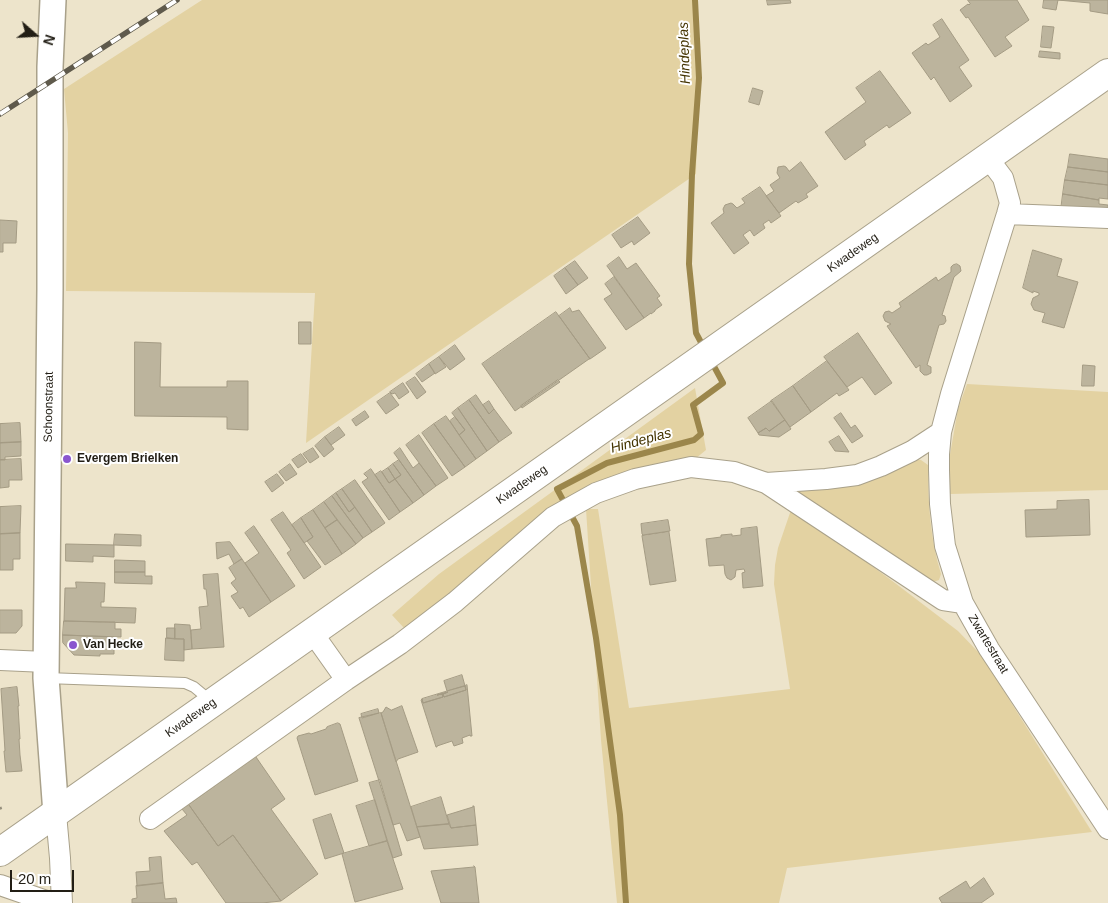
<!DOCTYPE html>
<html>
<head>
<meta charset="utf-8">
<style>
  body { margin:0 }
  #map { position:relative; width:1108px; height:903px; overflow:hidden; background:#ede4cb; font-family:Helvetica,sans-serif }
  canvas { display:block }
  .north { position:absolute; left:10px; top:10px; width:50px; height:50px; -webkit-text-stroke:4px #fff; paint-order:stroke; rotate:109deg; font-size:14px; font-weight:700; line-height:20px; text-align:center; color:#221e15 }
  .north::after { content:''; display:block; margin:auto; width:18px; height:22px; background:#221e15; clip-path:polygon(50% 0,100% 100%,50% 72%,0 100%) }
  .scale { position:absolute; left:10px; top:870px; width:64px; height:22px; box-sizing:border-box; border:2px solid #221e15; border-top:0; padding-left:6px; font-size:15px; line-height:18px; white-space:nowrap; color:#221e15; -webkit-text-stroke:4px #fff; paint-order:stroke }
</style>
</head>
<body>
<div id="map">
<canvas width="1108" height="903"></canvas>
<div class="north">N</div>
<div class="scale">20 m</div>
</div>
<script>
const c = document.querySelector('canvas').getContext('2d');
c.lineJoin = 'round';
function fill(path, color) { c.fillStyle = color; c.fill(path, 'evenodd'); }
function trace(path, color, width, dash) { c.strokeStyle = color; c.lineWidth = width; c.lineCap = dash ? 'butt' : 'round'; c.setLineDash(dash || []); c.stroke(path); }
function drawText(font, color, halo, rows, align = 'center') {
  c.font = font + ' Helvetica,sans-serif'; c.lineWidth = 4; c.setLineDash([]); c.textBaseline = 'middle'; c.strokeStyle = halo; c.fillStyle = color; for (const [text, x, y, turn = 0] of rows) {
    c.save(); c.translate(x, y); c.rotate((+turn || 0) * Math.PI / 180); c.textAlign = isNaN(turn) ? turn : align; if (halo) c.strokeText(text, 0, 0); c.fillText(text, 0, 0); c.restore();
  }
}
const green = new Path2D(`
  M 202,0 L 696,0 L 699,36 L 696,174 L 306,443 L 315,293 L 66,291 L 68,133 L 64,89 Z
  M 967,384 L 1108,392 L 1108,490 L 950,494 L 948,466 L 958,409 Z
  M 695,388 L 706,450 L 690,463 L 610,480 L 404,628 L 392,615 L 439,574 Z
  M 914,459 L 921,460 L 928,465 C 928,502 930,538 941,574 L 939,580 L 933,582 L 796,494 L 800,489 Z
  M 792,507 L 895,583 L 958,631 L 982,656 L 1092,832 L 787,868 L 779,903 L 617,903 L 601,740 L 586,509 L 598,509 L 629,708 L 790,689 L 774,584 L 775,565 L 778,548 Z`);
const stream = new Path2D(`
  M 695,0 L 699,78 L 692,174 L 689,264 L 696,333 L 704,348
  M 626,903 L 620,815 L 596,638 L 577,526 L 557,489 L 607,463 L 694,440 L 701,434 L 693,405 L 723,383 L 710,359`);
const building = new Path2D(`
  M 767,0 L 790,0 L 791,3 L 768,5 Z
  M 968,0 L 1017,0 L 1029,20 L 1005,37 L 1012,46 L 995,57 L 968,17 L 966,18 L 960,10 L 968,4 L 969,5 L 970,4 Z
  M 1044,0 L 1108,0 L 1108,14 L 1090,11 L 1090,3 L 1058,0 L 1056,10 L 1043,8 Z
  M 942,19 L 969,60 L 959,67 L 972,86 L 950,102 L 934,77 L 931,80 L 912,53 L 926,43 L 928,45 L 940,37 L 933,25 Z
  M 1043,26 L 1054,27 L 1051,48 L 1041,47 Z
  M 1040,51 L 1060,53 L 1060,59 L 1039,57 Z
  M 880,71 L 911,113 L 889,128 L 887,125 L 864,141 L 866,145 L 845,160 L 825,132 L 866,102 L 856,88 Z
  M 753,88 L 763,91 L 759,105 L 749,102 Z
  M 1070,154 L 1108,159 L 1108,172 L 1068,167 Z
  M 801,162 L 818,186 L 806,194 L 808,197 L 798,203 L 796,201 L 779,213 L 766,196 L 774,191 L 770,185 L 780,178 L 777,173 L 778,167 L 784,166 L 786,167 L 789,171 Z
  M 1068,167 L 1108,172 L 1108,185 L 1065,180 Z
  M 1065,180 L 1108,185 L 1108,199 L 1099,198 L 1099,200 L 1063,194 Z
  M 760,187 L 781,216 L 771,223 L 769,220 L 763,224 L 765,228 L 754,236 L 750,230 L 743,235 L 749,243 L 734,254 L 711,223 L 724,213 L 723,209 L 725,205 L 731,203 L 733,204 L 737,208 L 745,203 L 742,199 Z
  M 1063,194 L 1099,200 L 1099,204 L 1108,205 L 1108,212 L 1061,210 Z
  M 638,217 L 650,233 L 634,245 L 632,241 L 621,248 L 612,235 Z
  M 0,220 L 17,221 L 16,243 L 3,243 L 3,252 L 0,252 Z
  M 1033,250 L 1062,259 L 1057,276 L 1078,282 L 1064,328 L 1042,322 L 1045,313 L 1034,310 L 1031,304 L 1033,298 L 1039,295 L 1039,293 L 1033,291 L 1033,293 L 1023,288 Z
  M 619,257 L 627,269 L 636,263 L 660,296 L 657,298 L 662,305 L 655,310 L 655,311 L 651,314 L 651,313 L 644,318 L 607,266 Z
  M 575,261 L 588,278 L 578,285 L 565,268 Z
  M 957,264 L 960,266 L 961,271 L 954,277 L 942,315 L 945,316 L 946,321 L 944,324 L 939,325 L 927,365 L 931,367 L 931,373 L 927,375 L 924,375 L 920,371 L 920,365 L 916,368 L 887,326 L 891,324 L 885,321 L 883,316 L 885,312 L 889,311 L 892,313 L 901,307 L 899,303 L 936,277 L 938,281 L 951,272 L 951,267 L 953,265 Z
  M 565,268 L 578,285 L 566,294 L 554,276 Z
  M 614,277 L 644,318 L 626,330 L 604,299 L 612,294 L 605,284 Z
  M 570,308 L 572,312 L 579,310 L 606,348 L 590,359 L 559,316 Z
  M 556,312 L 590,359 L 589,359 L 515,411 L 482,364 Z
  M 299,322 L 311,322 L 311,344 L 299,344 Z
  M 858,333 L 892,383 L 875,395 L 862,377 L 847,387 L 824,357 Z
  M 135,342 L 161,343 L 160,387 L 227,387 L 227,381 L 248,381 L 248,430 L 227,429 L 227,417 L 135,416 Z
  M 455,345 L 465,359 L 450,370 L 439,357 Z
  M 439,357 L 446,367 L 435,374 L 429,364 Z
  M 827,361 L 849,390 L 839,396 L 837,393 L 811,412 L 793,386 Z
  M 429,364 L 435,373 L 422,382 L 416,374 Z
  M 1083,365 L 1095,366 L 1094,386 L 1082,386 Z
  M 415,377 L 426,392 L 417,399 L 406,383 Z
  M 558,380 L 560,382 L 522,408 L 521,406 Z
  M 403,383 L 409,392 L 399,399 L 395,393 L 392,394 L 390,392 Z
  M 793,386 L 811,412 L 790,427 L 771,401 Z
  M 390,393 L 399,405 L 386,414 L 377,402 Z
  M 476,395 L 489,414 L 494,409 L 512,433 L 499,442 L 469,400 Z
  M 469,400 L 499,442 L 487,451 L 458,408 Z
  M 489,401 L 494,409 L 489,414 L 483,405 Z
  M 772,401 L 785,420 L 769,431 L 766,428 L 758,433 L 748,418 Z
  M 458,408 L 487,451 L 476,459 L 459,435 L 465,430 L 452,413 Z
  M 365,411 L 369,417 L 356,426 L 352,420 Z
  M 841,413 L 851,428 L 855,425 L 863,436 L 852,443 L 834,418 Z
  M 446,416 L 476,459 L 465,467 L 434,424 Z
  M 455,417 L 465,430 L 459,435 L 450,421 Z
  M 785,420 L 791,429 L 779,437 L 759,435 L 758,433 L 766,428 L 769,431 Z
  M 20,423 L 21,442 L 0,443 L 0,424 Z
  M 434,424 L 465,467 L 452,476 L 422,433 Z
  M 339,427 L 345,435 L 331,445 L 325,437 Z
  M 419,435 L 448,478 L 436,486 L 406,445 Z
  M 839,436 L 849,452 L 835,451 L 829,442 Z
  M 325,437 L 334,449 L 324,457 L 315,446 Z
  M 21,442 L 21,456 L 5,457 L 5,460 L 0,460 L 0,443 Z
  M 313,448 L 319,457 L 310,463 L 303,454 Z
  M 400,448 L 413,468 L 419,463 L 436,486 L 424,495 L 394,453 Z
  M 301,454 L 307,462 L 298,468 L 292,460 Z
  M 21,459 L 22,480 L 9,480 L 9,487 L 0,488 L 0,460 Z
  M 399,460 L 424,495 L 413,503 L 395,479 L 401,475 L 393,464 Z
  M 290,464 L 297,474 L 286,481 L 279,472 Z
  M 393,464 L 401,475 L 395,479 L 388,468 Z
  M 388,468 L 395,479 L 389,483 L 382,472 Z
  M 371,469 L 400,512 L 389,520 L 362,482 L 368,478 L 364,474 Z
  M 381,471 L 389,483 L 395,479 L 413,503 L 400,512 L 375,475 Z
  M 277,474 L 284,483 L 272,492 L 265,482 Z
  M 355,480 L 385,523 L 372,532 L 342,489 Z
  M 342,489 L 355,507 L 349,512 L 336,493 Z
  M 336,493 L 349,512 L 355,507 L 372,532 L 363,538 L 332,496 Z
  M 332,496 L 363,538 L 356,544 L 324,502 Z
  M 1089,500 L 1090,535 L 1026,537 L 1025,510 L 1057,509 L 1057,501 Z
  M 324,502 L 337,520 L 325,528 L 313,510 Z
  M 21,506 L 20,533 L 0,534 L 0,507 Z
  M 313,510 L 342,554 L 325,565 L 307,541 L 313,537 L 301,518 Z
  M 283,512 L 321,567 L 304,579 L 287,553 L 291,550 L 271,520 Z
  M 301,518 L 313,537 L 304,543 L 292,525 Z
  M 337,520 L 356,544 L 342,554 L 325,528 Z
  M 668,520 L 670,531 L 643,535 L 642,534 L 641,524 Z
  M 254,526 L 295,586 L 271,602 L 245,563 L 259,553 L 245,533 Z
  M 757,527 L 763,586 L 743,588 L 742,573 L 745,572 L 744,569 L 736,570 L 735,577 L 731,580 L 727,578 L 725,574 L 724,565 L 709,566 L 706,539 L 721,537 L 721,535 L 732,534 L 732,536 L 741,535 L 741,529 Z
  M 669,532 L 676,581 L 650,585 L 642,536 Z
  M 20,533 L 20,559 L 13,559 L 13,570 L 0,570 L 0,534 Z
  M 115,534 L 141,535 L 141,546 L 114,545 Z
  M 230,542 L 242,559 L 234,564 L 229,554 L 217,559 L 216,543 Z
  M 66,544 L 114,545 L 114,557 L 93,556 L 93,562 L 66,561 Z
  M 242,559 L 271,602 L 249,617 L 243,607 L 240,609 L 231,596 L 238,592 L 231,583 L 236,579 L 229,568 Z
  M 115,560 L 145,561 L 145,572 L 115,572 Z
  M 115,572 L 145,572 L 145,576 L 152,576 L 152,584 L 115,583 Z
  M 218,574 L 224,647 L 192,649 L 191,630 L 201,629 L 199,607 L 208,606 L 206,589 L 204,589 L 203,575 Z
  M 76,582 L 105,583 L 104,602 L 101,602 L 101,607 L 136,608 L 135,623 L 64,621 L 65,588 L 76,588 Z
  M 0,610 L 22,610 L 22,626 L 16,633 L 0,633 Z
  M 64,621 L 115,622 L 115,629 L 121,629 L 121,637 L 63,635 Z
  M 175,624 L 190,625 L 192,649 L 184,650 L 184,639 L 175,639 Z
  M 167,628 L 175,628 L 175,639 L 167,638 Z
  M 63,635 L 114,637 L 114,654 L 100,654 L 100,656 L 74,655 L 63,643 Z
  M 166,638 L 184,639 L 184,661 L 165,660 Z
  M 462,675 L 465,686 L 447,691 L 444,681 Z
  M 467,685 L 472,736 L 470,736 L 470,735 L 462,738 L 463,743 L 454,746 L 452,741 L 437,746 L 437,747 L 436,747 L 421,700 L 422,699 L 423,703 L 443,697 L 442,694 L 437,695 L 448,692 L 443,694 L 444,697 L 466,690 L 465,686 Z
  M 465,686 L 466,690 L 444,697 L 443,694 L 448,692 L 437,695 L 442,694 L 443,697 L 423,703 L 422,699 Z
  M 17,687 L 19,706 L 18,706 L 20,739 L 19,739 L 20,755 L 22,771 L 6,772 L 4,751 L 5,751 L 1,689 Z
  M 402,706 L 418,752 L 398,759 L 396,762 L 381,713 L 383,712 L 386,707 L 391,710 Z
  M 378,709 L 379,713 L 362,718 L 361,714 Z
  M 381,713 L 420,837 L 407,841 L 400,823 L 393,825 L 359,718 Z
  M 338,723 L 340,724 L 358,781 L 315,795 L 297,738 L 298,736 L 309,733 L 311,734 L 326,729 L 327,727 Z
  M 256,757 L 285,799 L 271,809 L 318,874 L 281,901 L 233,835 L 218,846 L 189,805 Z
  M 380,780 L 402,855 L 393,858 L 369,783 Z
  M 441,797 L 449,824 L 417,827 L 411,807 Z
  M 375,800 L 387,841 L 369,846 L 356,806 Z
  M 189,805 L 218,846 L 233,835 L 281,901 L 262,903 L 226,903 L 197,862 L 192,865 L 164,831 L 187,815 L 182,809 Z
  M 473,806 L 474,806 L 476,825 L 451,828 L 447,815 L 473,807 Z
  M 331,814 L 344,853 L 325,859 L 313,820 Z
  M 449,824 L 451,828 L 476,825 L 478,845 L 424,849 L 417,827 Z
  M 387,841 L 403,889 L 355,902 L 342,854 Z
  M 161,857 L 163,883 L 137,886 L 136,872 L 150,871 L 149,858 Z
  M 474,866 L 475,867 L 479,903 L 441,903 L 431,871 L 474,867 Z
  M 984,878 L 994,894 L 981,903 L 942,903 L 939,898 L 966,881 L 970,888 Z
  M 163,883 L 165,899 L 176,898 L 177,903 L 132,903 L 132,899 L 137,898 L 136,886 Z`);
const path = new Path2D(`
  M 0,807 L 2,813`);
const service = new Path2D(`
  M 46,678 L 185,683 L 194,687 L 212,702`);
const minor = new Path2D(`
  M 988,158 L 1003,178 L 1010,203 L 1007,214 L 951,394 L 941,432 L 939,454 L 939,470 L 940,504 L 945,546 L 963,603 L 989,649 L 1108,829
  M 1007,214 L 1108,218
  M 766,483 L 943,600 L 963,603
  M 312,632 L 346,680
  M 0,660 L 46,662
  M 56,814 L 60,858 L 62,903
  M 150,819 L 346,680 L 400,644 L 455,602 L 553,517 L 596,493 L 635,479 L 691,467 L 734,472 L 766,483 L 826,479 L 857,475 L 881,466 L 912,451 L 941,432
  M 0,885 L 52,903`);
const tertiary = new Path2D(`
  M 53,0 L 50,67 L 50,289 L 46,678 L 56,814`);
const secondary = new Path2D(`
  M 0,852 L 1108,73`);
const rail = new Path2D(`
  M 0,114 L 177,0`);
const markers = [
  [67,459,5,"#8a56cf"],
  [73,645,5,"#8a56cf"]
];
const streetNames = [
  ["Kwadeweg",853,253,-35],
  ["Schoonstraat",49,407,-89],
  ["Kwadeweg",522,485,-35],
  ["Zwartestraat",988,644,59],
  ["Kwadeweg",191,718,-35]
];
const poiNames = [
  ["Evergem Brielken",77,459],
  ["Van Hecke",83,645]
];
const waterNames = [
  ["Hindeplas",685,53,-92],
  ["Hindeplas",641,441,-15]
];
fill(green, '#e3d2a2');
trace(stream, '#9b864b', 6);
fill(building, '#bcb49d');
trace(building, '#a49b84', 1);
trace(service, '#a9a18a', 12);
trace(minor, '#a9a18a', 22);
trace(tertiary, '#a9a18a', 28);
trace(secondary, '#a9a18a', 30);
trace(path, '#968f7d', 3, [2.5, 4]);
trace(service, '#fff', 10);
trace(minor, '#fff', 20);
trace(tertiary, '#fff', 25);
trace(secondary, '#fff', 28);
trace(rail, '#5f5a4c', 5.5);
trace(rail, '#fff', 4, [11]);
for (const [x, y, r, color] of markers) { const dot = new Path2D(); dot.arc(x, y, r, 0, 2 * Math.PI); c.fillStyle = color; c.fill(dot); trace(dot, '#fff', 2); }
drawText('12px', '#221e15', '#fff', streetNames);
drawText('bold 12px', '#221e15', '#fff', poiNames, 'left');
drawText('italic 14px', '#443401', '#fff', waterNames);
</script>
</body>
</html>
